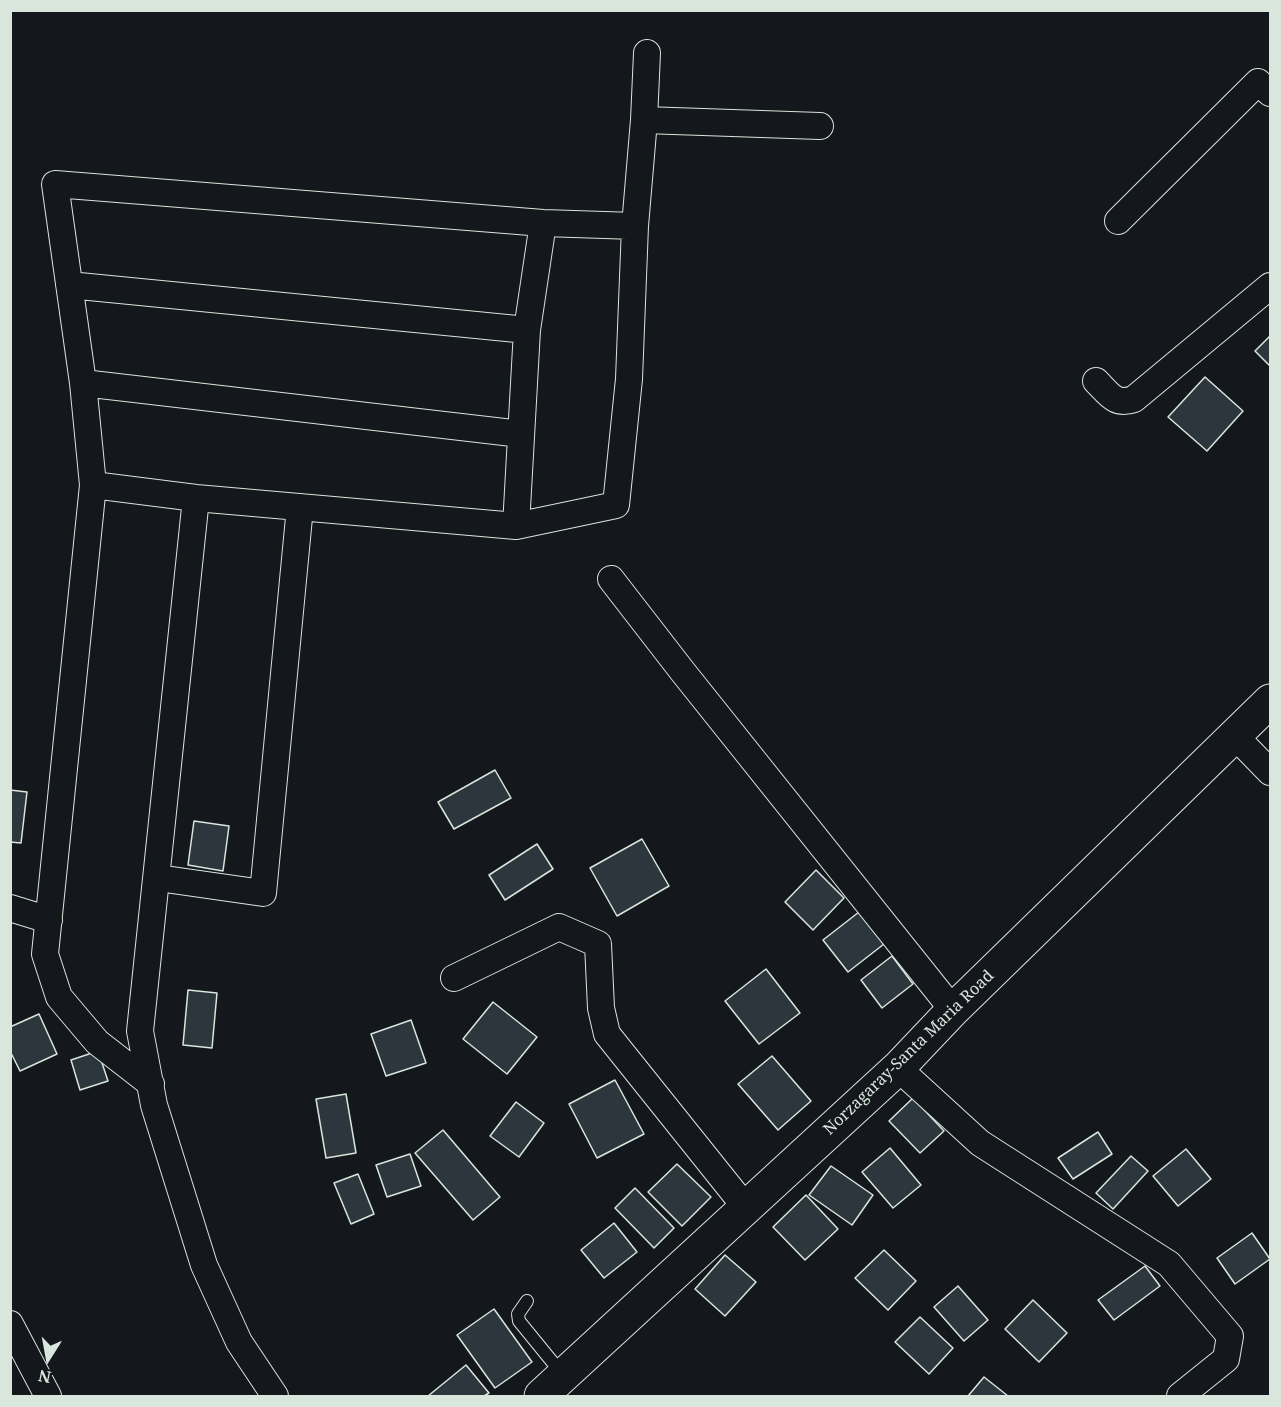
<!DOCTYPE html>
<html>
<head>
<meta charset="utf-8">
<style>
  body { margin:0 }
  #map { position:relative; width:1281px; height:1407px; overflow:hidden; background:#14181c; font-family:"Noto Serif",serif }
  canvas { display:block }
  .frame { position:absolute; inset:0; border:12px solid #d8e6dc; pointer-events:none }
  .north { position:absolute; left:18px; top:1329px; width:60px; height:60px; -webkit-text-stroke:4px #14181c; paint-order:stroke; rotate:191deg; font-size:16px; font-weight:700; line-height:24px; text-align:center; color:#d8e6dc }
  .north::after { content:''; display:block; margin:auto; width:21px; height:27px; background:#d8e6dc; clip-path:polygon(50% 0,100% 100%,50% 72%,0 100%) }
</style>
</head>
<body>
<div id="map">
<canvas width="1281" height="1407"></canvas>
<div class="frame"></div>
<div class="north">N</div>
</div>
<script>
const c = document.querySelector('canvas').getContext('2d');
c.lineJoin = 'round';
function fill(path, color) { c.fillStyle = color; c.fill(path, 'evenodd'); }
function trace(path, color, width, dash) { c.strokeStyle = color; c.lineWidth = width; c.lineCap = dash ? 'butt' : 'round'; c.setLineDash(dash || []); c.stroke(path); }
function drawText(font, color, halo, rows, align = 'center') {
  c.font = font + ' "Noto Serif",serif'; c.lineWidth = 4.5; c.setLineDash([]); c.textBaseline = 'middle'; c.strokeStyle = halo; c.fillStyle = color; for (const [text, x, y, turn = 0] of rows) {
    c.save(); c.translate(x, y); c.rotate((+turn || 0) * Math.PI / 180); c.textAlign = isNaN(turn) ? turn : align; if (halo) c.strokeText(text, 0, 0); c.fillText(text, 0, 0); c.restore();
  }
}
const building = new Path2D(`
  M 1270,336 L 1270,366 L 1255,351 Z
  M 1205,377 L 1243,411 L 1207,451 L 1168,417 Z
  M 495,770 L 511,798 L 454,829 L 438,802 Z
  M 10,790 L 27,792 L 21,843 L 10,842 Z
  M 194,821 L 229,826 L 223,871 L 188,865 Z
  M 642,839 L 669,886 L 617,916 L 590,868 Z
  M 537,844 L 553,869 L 505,900 L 489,875 Z
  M 816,870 L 844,898 L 813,930 L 785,902 Z
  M 859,912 L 884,944 L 848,972 L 823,940 Z
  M 892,956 L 913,984 L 882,1008 L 861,980 Z
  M 766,969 L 800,1013 L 759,1044 L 725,1001 Z
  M 188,990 L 217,993 L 212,1048 L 183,1045 Z
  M 493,1002 L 537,1037 L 507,1074 L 463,1039 Z
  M 39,1014 L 57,1054 L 20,1071 L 10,1051 L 10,1027 Z
  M 411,1020 L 426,1063 L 386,1076 L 371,1034 Z
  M 98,1051 L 108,1081 L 80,1090 L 71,1060 Z
  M 772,1056 L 811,1101 L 778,1130 L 738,1084 Z
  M 615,1080 L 644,1134 L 597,1158 L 569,1104 Z
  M 346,1094 L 356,1153 L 326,1158 L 316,1099 Z
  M 913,1098 L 944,1131 L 920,1153 L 889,1121 Z
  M 516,1102 L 544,1123 L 519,1157 L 490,1136 Z
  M 443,1130 L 500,1197 L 473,1220 L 415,1153 Z
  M 1098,1132 L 1112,1154 L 1073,1179 L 1058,1158 Z
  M 890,1148 L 921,1185 L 893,1208 L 862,1172 Z
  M 1186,1149 L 1211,1179 L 1178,1206 L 1153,1176 Z
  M 410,1154 L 421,1186 L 387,1197 L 376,1165 Z
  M 1131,1156 L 1148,1171 L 1113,1209 L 1096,1193 Z
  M 677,1164 L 711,1197 L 682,1226 L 648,1192 Z
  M 831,1166 L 873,1195 L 852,1225 L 809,1195 Z
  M 358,1174 L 374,1214 L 351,1224 L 334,1183 Z
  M 635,1188 L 674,1228 L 654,1248 L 615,1208 Z
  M 806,1195 L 838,1229 L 805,1260 L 773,1227 Z
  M 614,1223 L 637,1252 L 604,1278 L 581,1250 Z
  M 1252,1233 L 1270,1259 L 1235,1284 L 1217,1258 Z
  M 884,1250 L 916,1281 L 888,1310 L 855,1278 Z
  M 725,1255 L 756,1282 L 725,1316 L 695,1289 Z
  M 1145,1266 L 1160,1286 L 1114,1320 L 1098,1300 Z
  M 958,1286 L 988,1320 L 964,1341 L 934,1307 Z
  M 1033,1300 L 1067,1333 L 1039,1362 L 1005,1329 Z
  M 494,1309 L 532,1362 L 495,1388 L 457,1335 Z
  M 920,1317 L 953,1348 L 929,1374 L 895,1342 Z
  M 466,1365 L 489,1393 L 484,1396 L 428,1396 Z
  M 984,1377 L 1008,1396 L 968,1396 Z`);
const lane = new Path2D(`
  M 527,1301 L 518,1314 L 519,1321 L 563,1375`);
const street = new Path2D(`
  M 644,120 L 820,126
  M 1118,221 L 1258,82 L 1270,93
  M 69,285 L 527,330
  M 1096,381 C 1109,394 1115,406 1134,399 L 1270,286
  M 83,383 L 521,434
  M 93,485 L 196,498 L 516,526 L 616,505 L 629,379 L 635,226 L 644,120 L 647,53
  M 196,498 L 140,1031 L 154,1105 L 204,1265 L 239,1342 L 275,1396
  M 516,526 L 527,330 L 543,223
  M 611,579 L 683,672 L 953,1010
  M 1235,736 L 1270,772
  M 158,878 L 263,893 L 300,507
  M 10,908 L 49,920
  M 454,978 L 559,927 L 598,944 L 601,1008 L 607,1034 L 747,1209
  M 898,1068 L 980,1143 L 1169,1264 L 1230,1336 L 1226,1359 L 1180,1396
  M 151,1084 L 97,1042 L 59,997 L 45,954 L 93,485 L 83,383 L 55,184 L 543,223 L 635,226
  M 10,1324 L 48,1396`);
const primary = new Path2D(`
  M 541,1396 L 898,1068 L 953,1010 L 1270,701`);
const streetNames = [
  ["Norzagaray-Santa Maria Road",909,1053,-44]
];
fill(building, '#2c363c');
trace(building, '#d8e6dc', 1.5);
trace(lane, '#d8e6dc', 14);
trace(street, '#d8e6dc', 28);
trace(primary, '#d8e6dc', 35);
trace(lane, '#14181c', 12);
trace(street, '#14181c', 26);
trace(primary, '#14181c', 33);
drawText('16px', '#d8e6dc', '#14181c', streetNames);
</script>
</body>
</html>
